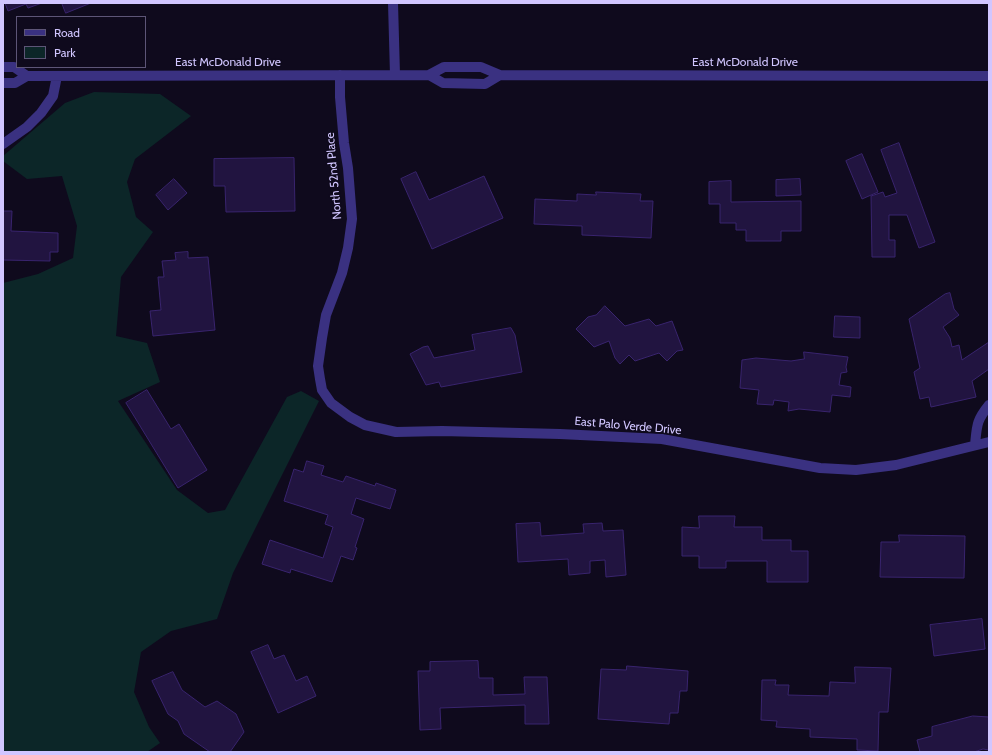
<!DOCTYPE html>
<html>
<head>
<meta charset="utf-8">
<style>
  body { margin:0 }
  #map { position:relative; width:992px; height:755px; overflow:hidden; background:#0f0a1d; font-family:Cabin,sans-serif }
  canvas { display:block }
  .frame { position:absolute; inset:0; border:4px solid #d1c6ff; pointer-events:none }
  .legend { position:absolute; left:16px; top:16px; width:130px; height:52px; box-sizing:border-box; background:#0f0a1d; border:1px solid #5d5577; margin:0; padding:5px 7px; list-style:none; font-size:12px; color:#d1c6ff }
  .legend li { display:flex; align-items:center; gap:8px; height:20px }
  .legend b { width:20px; border:1px solid #5d5577 }
</style>
</head>
<body>
<div id="map">
<canvas width="992" height="755"></canvas>
<div class="frame"></div>
<ul class="legend">
<li><b style="height:5px;background:#3a3181"></b>Road</li>
<li><b style="height:11px;background:#0c2628"></b>Park</li>
</ul>
</div>
<script>
const c = document.querySelector('canvas').getContext('2d');
c.lineJoin = 'round';
function fill(path, color) { c.fillStyle = color; c.fill(path, 'evenodd'); }
function trace(path, color, width, dash) { c.strokeStyle = color; c.lineWidth = width; c.lineCap = dash ? 'butt' : 'round'; c.setLineDash(dash || []); c.stroke(path); }
function drawText(font, color, halo, rows, align = 'center') {
  c.font = font + ' Cabin,sans-serif'; c.lineWidth = 3; c.setLineDash([]); c.textBaseline = 'middle'; c.strokeStyle = halo; c.fillStyle = color; for (const [text, x, y, turn = 0] of rows) {
    c.save(); c.translate(x, y); c.rotate((+turn || 0) * Math.PI / 180); c.textAlign = isNaN(turn) ? turn : align; if (halo) c.strokeText(text, 0, 0); c.fillText(text, 0, 0); c.restore();
  }
}
const green = new Path2D(`
  M 94,92 L 160,94 L 191,116 L 135,159 L 127,182 L 136,217 L 153,232 L 121,277 L 116,336 L 147,343 L 160,382 L 118,401 L 177,490 L 208,513 L 225,510 L 287,397 L 301,391 L 319,401 L 233,573 L 217,619 L 171,631 L 141,652 L 134,692 L 149,727 L 160,743 L 147,752 L 3,752 L 3,283 L 38,274 L 73,258 L 77,226 L 62,176 L 27,179 L 3,161 L 3,156 L 65,103 Z`);
const building = new Path2D(`
  M 3,3 L 42,3 L 28,8 L 26,4 L 8,11 L 5,3 L 3,4 Z
  M 62,3 L 91,3 L 66,13 Z
  M 899,143 L 935,242 L 919,248 L 907,215 L 889,215 L 889,240 L 895,240 L 895,257 L 872,257 L 871,196 L 883,192 L 885,197 L 897,193 L 881,150 Z
  M 862,154 L 878,192 L 862,199 L 846,161 Z
  M 294,158 L 295,211 L 226,212 L 225,186 L 214,186 L 214,159 Z
  M 416,172 L 429,200 L 484,176 L 503,218 L 432,249 L 401,179 Z
  M 174,179 L 187,193 L 168,210 L 156,195 Z
  M 800,179 L 801,195 L 776,196 L 776,180 Z
  M 731,181 L 731,202 L 801,201 L 801,231 L 781,231 L 781,241 L 746,241 L 746,230 L 736,230 L 736,223 L 720,223 L 720,204 L 709,204 L 709,182 Z
  M 596,192 L 641,194 L 640,201 L 653,201 L 651,238 L 582,235 L 582,226 L 534,224 L 535,199 L 577,201 L 577,194 L 596,195 Z
  M 3,211 L 12,211 L 11,231 L 58,233 L 58,252 L 50,252 L 50,261 L 3,260 Z
  M 188,252 L 188,258 L 208,257 L 215,330 L 153,336 L 150,311 L 161,310 L 158,277 L 164,277 L 162,261 L 176,260 L 175,253 Z
  M 950,293 L 954,309 L 959,315 L 943,327 L 950,338 L 952,347 L 959,345 L 962,360 L 989,342 L 989,369 L 972,381 L 976,397 L 931,407 L 929,397 L 920,399 L 914,372 L 920,368 L 909,319 L 945,294 Z
  M 605,306 L 625,326 L 649,319 L 656,326 L 672,321 L 683,350 L 677,351 L 667,361 L 659,353 L 635,361 L 629,355 L 620,364 L 615,358 L 609,341 L 594,347 L 576,329 L 588,317 L 596,315 Z
  M 835,316 L 860,317 L 860,338 L 834,337 Z
  M 511,328 L 515,335 L 522,372 L 441,387 L 439,382 L 426,385 L 410,354 L 423,347 L 428,346 L 434,358 L 475,350 L 472,335 Z
  M 804,352 L 848,357 L 846,367 L 847,372 L 841,373 L 839,385 L 851,387 L 850,397 L 832,395 L 830,412 L 799,409 L 788,411 L 789,402 L 774,400 L 773,405 L 757,404 L 759,390 L 740,388 L 742,360 L 756,358 L 791,361 L 804,359 Z
  M 147,390 L 171,429 L 179,424 L 207,470 L 178,488 L 126,403 Z
  M 307,461 L 324,466 L 321,475 L 343,482 L 346,476 L 375,486 L 376,483 L 396,490 L 390,509 L 356,498 L 351,514 L 364,519 L 355,547 L 357,548 L 353,560 L 341,556 L 332,582 L 291,569 L 290,573 L 262,564 L 270,540 L 323,558 L 333,527 L 325,524 L 328,515 L 284,501 L 294,469 L 303,472 Z
  M 699,516 L 735,516 L 734,527 L 762,527 L 762,540 L 791,540 L 791,551 L 808,551 L 808,582 L 767,582 L 767,561 L 726,561 L 726,568 L 699,568 L 699,556 L 682,556 L 682,527 L 699,528 Z
  M 540,523 L 541,536 L 584,533 L 583,524 L 602,523 L 603,531 L 623,530 L 626,575 L 606,577 L 605,560 L 590,561 L 590,573 L 569,575 L 568,559 L 518,562 L 516,524 Z
  M 899,535 L 965,536 L 964,578 L 880,577 L 881,542 L 899,542 Z
  M 982,619 L 985,649 L 934,656 L 930,625 Z
  M 268,645 L 274,659 L 284,655 L 296,681 L 307,676 L 316,696 L 278,713 L 251,652 Z
  M 478,661 L 479,678 L 493,678 L 493,695 L 525,694 L 524,677 L 547,677 L 549,724 L 525,724 L 525,705 L 440,708 L 441,729 L 420,730 L 418,671 L 430,671 L 430,662 Z
  M 627,666 L 688,671 L 687,691 L 680,691 L 678,713 L 670,713 L 669,724 L 598,719 L 601,669 L 626,670 Z
  M 855,667 L 891,668 L 888,712 L 879,712 L 878,751 L 857,750 L 857,739 L 810,737 L 810,729 L 776,727 L 777,721 L 761,720 L 762,680 L 776,680 L 775,685 L 789,685 L 788,695 L 829,696 L 830,682 L 855,683 Z
  M 173,672 L 182,690 L 205,707 L 217,701 L 236,714 L 244,732 L 230,752 L 210,752 L 184,734 L 178,721 L 168,714 L 152,681 Z
  M 973,716 L 989,717 L 989,750 L 983,749 L 974,752 L 920,752 L 917,740 L 932,736 L 932,727 Z`);
const minor = new Path2D(`
  M 393,3 L 395,75
  M 3,67 L 14,67 L 27,76
  M 340,75 L 340,97 L 344,143 L 348,168 L 352,219 L 348,248 L 342,273 L 326,315 L 322,338 L 318,366 L 320,379 L 322,390 L 331,403 L 350,417 L 365,425 L 396,432 L 442,431 L 560,434 L 662,439 L 820,468 L 856,470 L 896,465 L 989,442
  M 429,75 L 443,83 L 485,84 L 500,75
  M 3,83 L 15,83 L 27,76 L 429,75 L 444,67 L 481,67 L 500,75 L 989,76
  M 3,144 L 27,127 L 41,113 L 53,96 L 57,76
  M 975,445 C 977,426 976,421 989,405`);
const streetNames = [
  ["East McDonald Drive",228,62],
  ["East McDonald Drive",745,62],
  ["North 52nd Place",334,176,-95],
  ["East Palo Verde Drive",628,426,5]
];
fill(green, '#0c2628');
fill(building, '#211440');
trace(building, '#39246e', 1);
trace(minor, '#3a3181', 10);
drawText('12px', '#d1c6ff', '#0f0a1d', streetNames);
</script>
</body>
</html>
